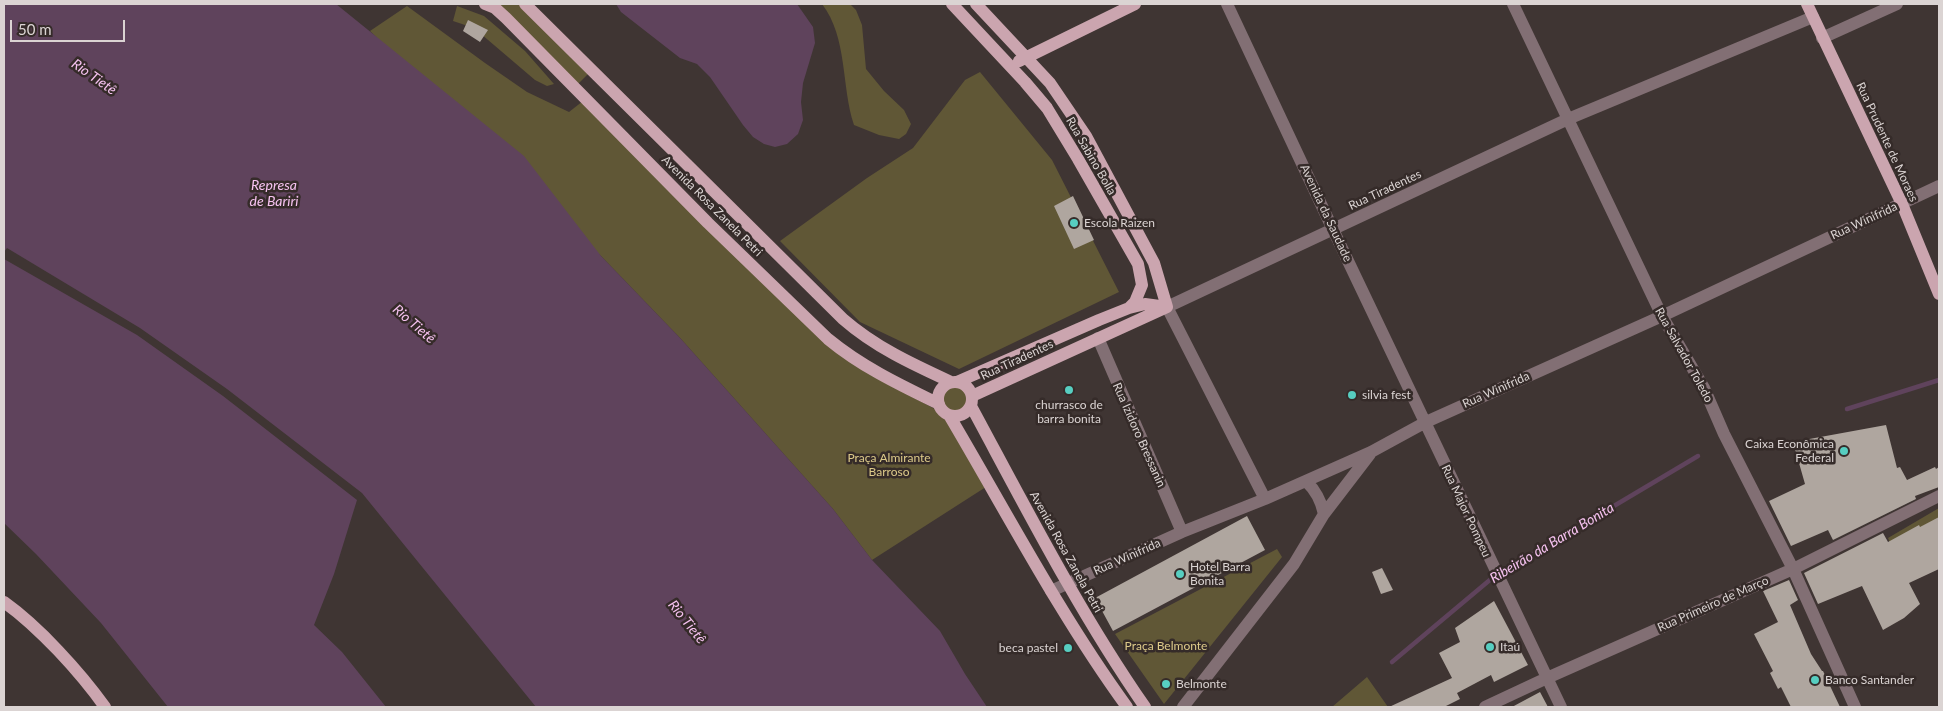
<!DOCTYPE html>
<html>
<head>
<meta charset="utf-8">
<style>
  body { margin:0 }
  #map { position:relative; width:1943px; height:711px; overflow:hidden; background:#3f3533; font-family:Lato,sans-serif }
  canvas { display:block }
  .frame { position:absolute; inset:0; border:5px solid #dbd4d3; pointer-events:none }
  .scale { position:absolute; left:10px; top:20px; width:115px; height:22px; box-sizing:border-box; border:2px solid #dbd4d3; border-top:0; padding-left:6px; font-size:15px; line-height:18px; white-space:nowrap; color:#dbd4d3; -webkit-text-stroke:4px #352b29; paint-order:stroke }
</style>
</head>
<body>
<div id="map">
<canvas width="1943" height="711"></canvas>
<div class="frame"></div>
<div class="scale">50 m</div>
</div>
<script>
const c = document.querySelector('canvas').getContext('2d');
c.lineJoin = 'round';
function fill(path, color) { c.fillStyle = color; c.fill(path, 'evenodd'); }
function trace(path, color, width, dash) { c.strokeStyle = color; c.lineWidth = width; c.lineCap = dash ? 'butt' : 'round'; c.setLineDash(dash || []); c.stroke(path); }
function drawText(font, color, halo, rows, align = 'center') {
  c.font = font + ' Lato,sans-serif'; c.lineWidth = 5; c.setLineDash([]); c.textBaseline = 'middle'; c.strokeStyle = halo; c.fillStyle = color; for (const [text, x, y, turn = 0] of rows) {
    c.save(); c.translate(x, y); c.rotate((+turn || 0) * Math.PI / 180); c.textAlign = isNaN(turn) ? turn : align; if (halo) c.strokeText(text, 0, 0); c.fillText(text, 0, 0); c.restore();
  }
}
const green = new Path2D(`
  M 492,4 L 519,4 L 589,73 L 577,85 Z
  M 822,4 L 850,4 L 856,10 L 862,25 L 866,69 L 884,91 L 904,110 L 911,124 L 906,134 L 899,139 L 879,135 L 854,125 C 841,86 848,38 822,4 Z
  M 407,6 L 485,63 L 527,92 L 569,112 L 583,101 L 869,373 L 942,413 L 954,427 L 989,485 L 872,560 L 833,509 L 681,339 L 601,256 L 370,31 Z
  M 457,6 L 484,16 L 525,51 L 554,84 L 547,86 L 535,80 L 474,28 L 453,21 Z
  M 980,72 L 1052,160 L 1119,292 L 959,369 L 860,322 L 780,241 L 867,178 L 913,148 L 965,80 Z
  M940 400a15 15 0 1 1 30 0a15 15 0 1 1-30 0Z
  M 1939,508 L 1939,518 L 1890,543 L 1888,538 Z
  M 1277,549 L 1282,557 L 1164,704 L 1115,634 Z
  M 1367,677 L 1388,707 L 1332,707 Z`);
const water = new Path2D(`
  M 4,4 L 336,4 L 524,156 L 601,256 L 681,339 L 833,509 L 872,560 L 940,631 L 965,674 L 987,707 L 536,707 L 362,493 L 227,389 L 140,328 L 7,248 L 4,252 Z
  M 616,4 L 797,4 L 813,27 L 815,43 L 803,83 L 801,102 L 803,120 L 798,134 L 787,144 L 775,147 L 764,144 L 753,137 L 743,125 L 710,77 L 697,64 L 680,58 L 621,12 Z
  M 4,259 L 137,335 L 223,396 L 357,500 L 334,574 L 314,625 L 342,652 L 386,707 L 168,707 L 101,623 L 36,554 L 4,523 Z`);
const stream = new Path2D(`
  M 1847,409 L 1939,380
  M 1392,662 L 1491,579 L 1698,456`);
const building = new Path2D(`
  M 468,20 L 488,30 L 480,42 L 463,31 Z
  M 1073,196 L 1094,240 L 1074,249 L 1054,206 Z
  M 1886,425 L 1897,468 L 1900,467 L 1907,480 L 1935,467 L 1936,469 L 1939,467 L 1939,487 L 1915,496 L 1916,499 L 1833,540 L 1828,530 L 1791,546 L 1769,501 L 1805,484 L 1793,442 Z
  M 1247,516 L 1265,550 L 1113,631 L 1095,598 Z
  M 1939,517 L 1939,569 L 1909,583 L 1920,604 L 1904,618 L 1883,630 L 1862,586 L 1818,604 L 1804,573 L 1883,533 L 1888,542 L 1919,525 L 1920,527 Z
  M 1382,568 L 1393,590 L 1381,594 L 1372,572 Z
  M 1789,580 L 1798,600 L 1790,605 L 1811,654 L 1822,671 L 1823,671 L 1840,707 L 1791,707 L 1781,687 L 1778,689 L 1770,673 L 1773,671 L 1754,634 L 1778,622 L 1763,591 Z
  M 1494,601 L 1528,665 L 1494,682 L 1491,675 L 1457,693 L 1460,699 L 1444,707 L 1389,707 L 1452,678 L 1439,653 L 1460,642 L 1455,628 Z
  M 1540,692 L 1548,707 L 1512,707 Z`);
const minor = new Path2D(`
  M 1227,4 C 1337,239 1448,474 1561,707
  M 1513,4 L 1662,316 L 1704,388 L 1724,434 L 1793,569 L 1855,707
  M 1822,38 L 1897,4
  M 1098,338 L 1182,532
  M 1306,481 C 1316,491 1321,500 1324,514
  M 1265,499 L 1167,307 L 1568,119 L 1813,17
  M 1051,591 L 1182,532 L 1265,499 L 1371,452 L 1426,422 L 1662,316 L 1939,186
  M 1183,707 L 1294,564 L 1324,514 L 1370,454
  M 1485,707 L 1547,678 L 1793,569 L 1939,496`);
const major = new Path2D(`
  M 485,4 L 495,8 L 506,18 L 708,223 L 828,339 C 862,367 900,385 939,404
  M 525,4 L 843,319 C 875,347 912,364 951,382
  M 952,4 L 1025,82 L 1047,108 L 1078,159 L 1138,264 L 1142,285 L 1135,302 L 1129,308
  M 976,4 L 1050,83 L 1086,136 L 1154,263 L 1167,307
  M 1807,4 L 1902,204 L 1939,294
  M 1019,61 L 1135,4
  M 957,382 L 1099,320 L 1129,308 L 1145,304 L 1167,307
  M938 399a17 17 0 1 1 34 0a17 17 0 1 1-34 0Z
  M 972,396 L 1167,307
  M 971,406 C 1026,508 1079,612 1145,707
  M 949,415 C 1007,513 1060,615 1127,707
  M 4,602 C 39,627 80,672 105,707`);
const markers = [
  [1074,223,5,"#57cec1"],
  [1069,390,5,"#57cec1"],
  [1352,395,5,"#57cec1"],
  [1844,451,5,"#57cec1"],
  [1180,574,5,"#57cec1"],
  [1490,647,5,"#57cec1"],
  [1068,648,5,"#57cec1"],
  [1815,680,5,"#57cec1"],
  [1166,684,5,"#57cec1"]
];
const streetNames = [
  ["Rua Prudente de Moraes",1887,142,65],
  ["Rua Sabino Bolla",1091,156,60],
  ["Rua Tiradentes",1385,190,-25],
  ["Avenida Rosa Zanela Petri",712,206,45],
  ["Avenida da Saudade",1326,213,65],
  ["Rua Winifrida",1864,221,-25],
  ["Rua Salvador Toledo",1684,355,61],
  ["Rua Tiradentes",1017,360,-25],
  ["Rua Winifrida",1496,390,-24],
  ["Rua Izidoro Bressanin",1139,435,66],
  ["Rua Major Pompeu",1466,511,65],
  ["Avenida Rosa Zanela Petri",1066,552,61],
  ["Rua Winifrida",1127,557,-24],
  ["Rua Primeiro de Março",1713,604,-24]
];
const poiNames = [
  ["Escola Raizen",1084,223],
  ["silvia fest",1362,395],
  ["churrasco de",1069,405,"center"],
  ["barra bonita",1069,419,"center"],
  ["Caixa Econômica",1834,444,"right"],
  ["Federal",1834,458,"right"],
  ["Hotel Barra",1190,567],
  ["Bonita",1190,581],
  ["Itaú",1500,647],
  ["beca pastel",1058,648,"right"],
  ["Banco Santander",1825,680],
  ["Belmonte",1176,684]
];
const parkNames = [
  ["Praça Almirante",889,458],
  ["Barroso",889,472],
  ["Praça Belmonte",1166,646]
];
const waterNames = [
  ["Rio Tietê",94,77,35],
  ["Represa",274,185],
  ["de Bariri",274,201],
  ["Rio Tietê",414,324,41],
  ["Ribeirão da Barra Bonita",1552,543,-31],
  ["Rio Tietê",687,622,51]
];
fill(green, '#605736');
fill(water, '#5f435c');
trace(stream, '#5f435c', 4.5);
fill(building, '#afa69f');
trace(minor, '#826f74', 12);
trace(major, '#cba5af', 12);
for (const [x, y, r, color] of markers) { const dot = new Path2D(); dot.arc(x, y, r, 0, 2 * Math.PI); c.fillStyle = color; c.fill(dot); trace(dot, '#352b29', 2); }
drawText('12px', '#dbd4d3', '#352b29', streetNames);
drawText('12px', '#dbd4d3', '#352b29', poiNames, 'left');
drawText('12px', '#ddca8a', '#352b29', parkNames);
drawText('italic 14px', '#f6c2f0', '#352b29', waterNames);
</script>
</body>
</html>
